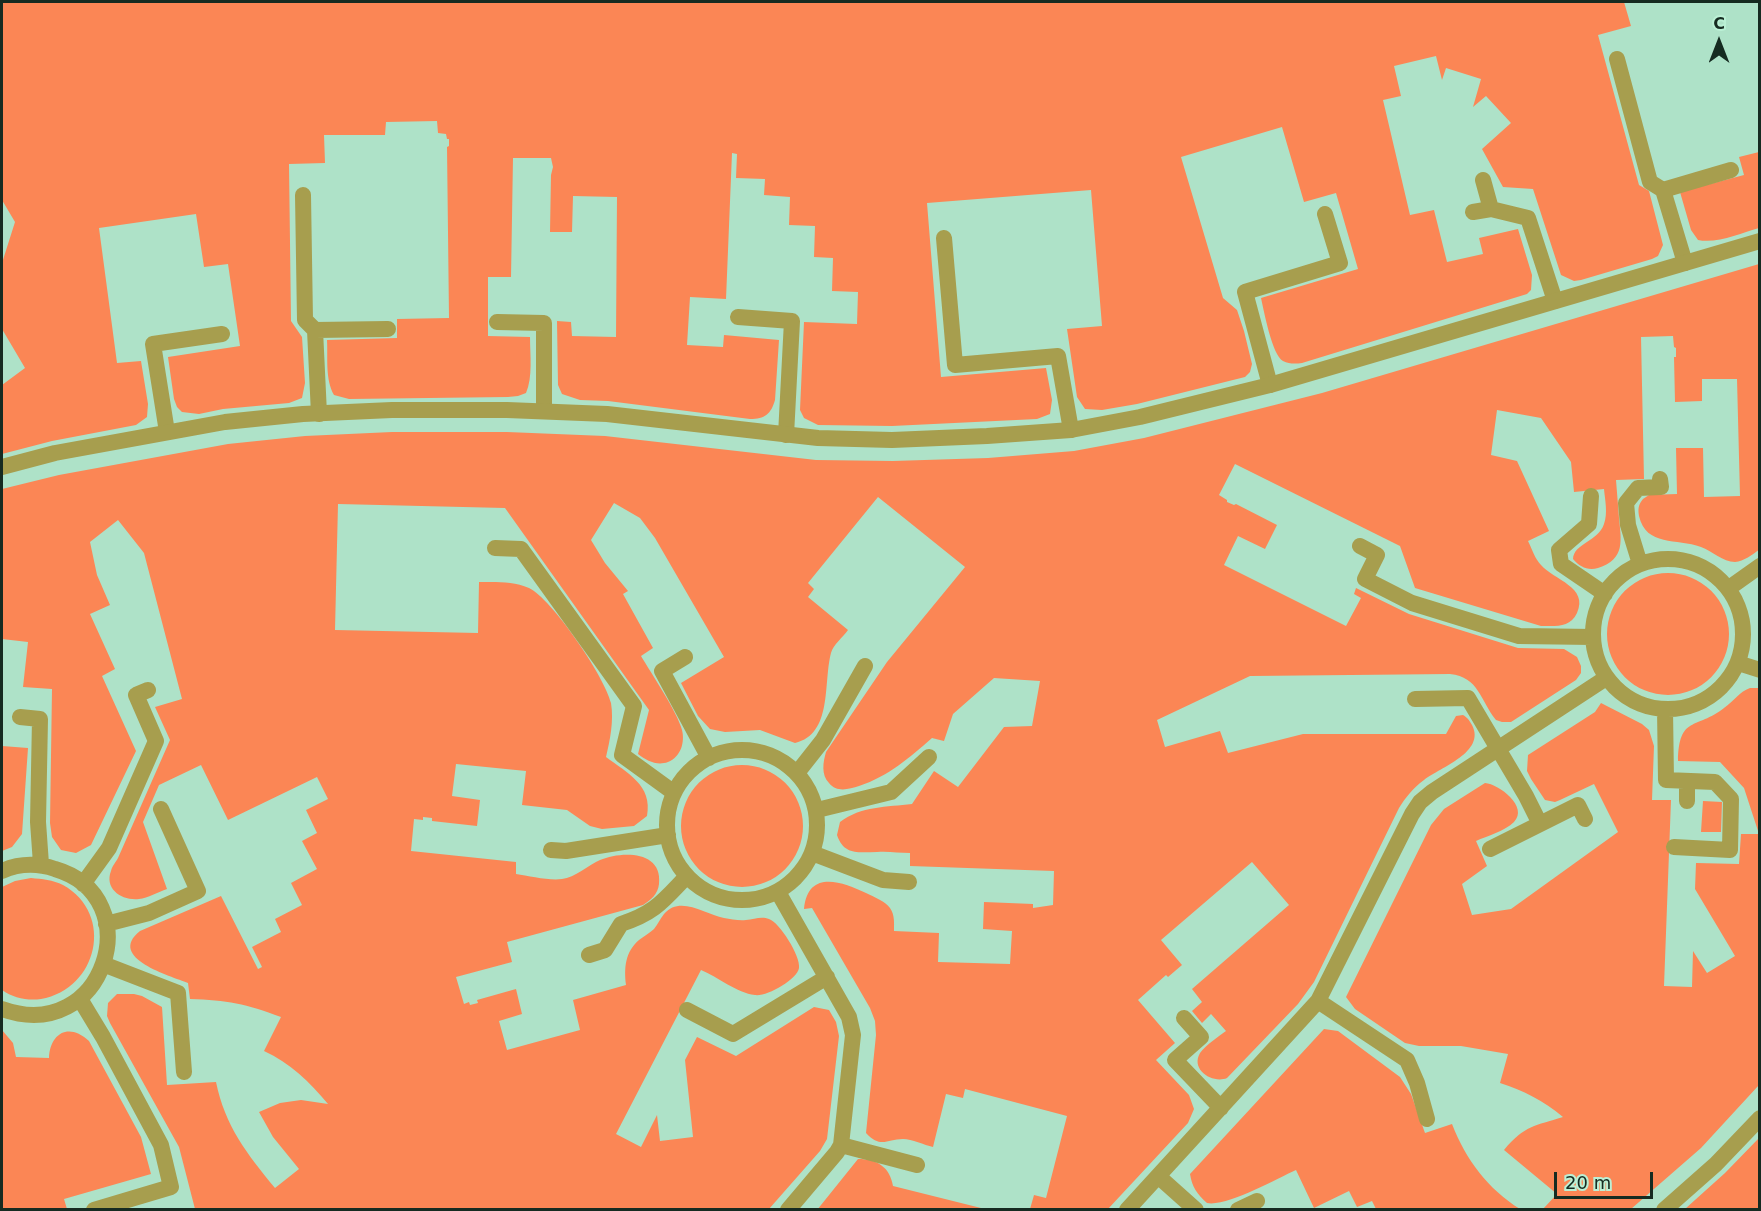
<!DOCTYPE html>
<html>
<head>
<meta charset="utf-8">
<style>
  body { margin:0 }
  #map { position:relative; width:1761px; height:1211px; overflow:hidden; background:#aee2c8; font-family:"DejaVu Sans",sans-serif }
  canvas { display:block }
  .frame { position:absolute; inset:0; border:3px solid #162b21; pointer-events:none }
  .north { position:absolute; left:1689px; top:12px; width:60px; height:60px; -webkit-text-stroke:4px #bbf0d5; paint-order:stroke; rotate:0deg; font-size:16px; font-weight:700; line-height:24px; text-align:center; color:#162b21 }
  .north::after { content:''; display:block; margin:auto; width:21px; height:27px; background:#162b21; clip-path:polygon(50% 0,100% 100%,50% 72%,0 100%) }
  .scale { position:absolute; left:1554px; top:1172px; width:99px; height:27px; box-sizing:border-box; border:3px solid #162b21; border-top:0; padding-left:8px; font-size:18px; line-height:21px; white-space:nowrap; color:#162b21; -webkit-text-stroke:4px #bbf0d5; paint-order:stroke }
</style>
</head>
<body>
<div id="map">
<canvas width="1761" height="1211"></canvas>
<div class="frame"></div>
<div class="north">С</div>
<div class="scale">20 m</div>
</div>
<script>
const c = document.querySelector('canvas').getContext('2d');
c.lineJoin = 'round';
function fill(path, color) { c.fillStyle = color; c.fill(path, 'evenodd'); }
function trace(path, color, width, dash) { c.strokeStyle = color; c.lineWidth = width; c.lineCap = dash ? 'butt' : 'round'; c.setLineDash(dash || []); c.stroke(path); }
const green = new Path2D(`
  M 2,2 L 1624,2 L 1631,26 L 1598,35 L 1639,185 L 1649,191 L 1663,245 L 1658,256 L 1652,259 L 1581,280 L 1574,281 L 1561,275 L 1533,189 L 1503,187 L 1482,149 L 1511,123 L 1486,96 L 1473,107 L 1481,79 L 1446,68 L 1442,80 L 1436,56 L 1394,66 L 1401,96 L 1383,100 L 1410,215 L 1434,210 L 1447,262 L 1483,254 L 1479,238 L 1518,229 L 1532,275 L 1531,290 L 1527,294 L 1302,363 C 1295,364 1289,364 1283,361 C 1272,355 1264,311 1261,298 L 1358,269 L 1336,193 L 1304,202 L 1282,127 L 1181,157 L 1223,298 L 1237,310 L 1244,331 L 1252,364 L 1250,372 L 1245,377 L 1137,404 L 1102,410 L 1085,409 L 1077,397 L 1067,329 L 1102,326 L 1091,190 L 927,203 L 941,377 L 1046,368 L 1052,400 L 1050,414 L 1037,419 L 892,426 L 818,425 L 804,418 L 800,410 L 804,322 L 857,324 L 858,292 L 832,291 L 833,258 L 814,257 L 815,226 L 789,225 L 790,197 L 764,195 L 765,179 L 736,178 L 737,154 L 732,153 L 726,299 L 690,297 L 687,345 L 723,347 L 724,335 L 779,340 L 775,400 C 771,414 765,419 750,419 L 608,401 L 580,400 L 562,394 L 558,385 L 557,321 L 571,322 L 572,336 L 616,337 L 617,197 L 573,196 L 572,232 L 550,232 L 551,175 L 553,167 L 551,158 L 513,158 L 511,277 L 488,277 L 488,336 L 530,337 C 530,355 533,377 526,393 L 518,396 L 508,397 L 349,399 L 334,395 C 325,379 328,358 327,340 L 397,338 L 397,319 L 449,318 L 447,147 L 449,146 L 449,139 L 447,139 L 446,134 L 438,133 L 437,121 L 386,122 L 385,135 L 324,135 L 325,163 L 289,164 L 291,321 L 302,337 L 305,383 L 302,398 L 289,403 L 223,409 L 199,414 L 182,412 L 177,407 L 174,399 L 168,357 L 240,346 L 228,264 L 204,267 L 196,214 L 99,228 L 117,363 L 141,361 L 148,404 L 147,417 L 136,425 L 52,441 L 2,454 L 2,385 L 25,368 L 2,329 L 2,263 L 15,222 L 2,200 Z
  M 1759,152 L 1759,228 C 1741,233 1717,244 1698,240 L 1691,230 L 1680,192 L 1744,175 L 1739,157 Z
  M 1759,264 L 1760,549 C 1752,555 1744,561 1735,562 C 1723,562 1712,551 1701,547 C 1677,538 1646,547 1639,516 C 1638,509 1638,505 1643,499 L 1649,495 L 1677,494 L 1676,448 L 1703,448 L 1704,497 L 1740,496 L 1737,379 L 1702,379 L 1702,401 L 1675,402 L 1674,357 L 1676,357 L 1676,348 L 1674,347 L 1673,336 L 1641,337 L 1644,479 L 1616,480 C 1617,493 1618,505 1619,518 C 1621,540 1626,559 1598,568 C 1588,571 1580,567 1573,559 C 1574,543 1598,542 1604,524 C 1608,513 1605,500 1604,489 L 1574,492 L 1571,462 L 1541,418 L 1497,410 L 1491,455 L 1517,461 L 1549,531 L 1528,541 C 1532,549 1535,559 1541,565 C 1554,580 1589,587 1577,613 C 1570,628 1556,626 1541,626 L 1415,588 L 1400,546 L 1235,464 L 1219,495 L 1227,500 L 1227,502 L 1234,505 L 1236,504 L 1277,525 L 1265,549 L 1238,536 L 1224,565 L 1346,626 L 1361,598 L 1354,594 L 1356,588 L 1409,614 L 1518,648 L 1564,649 L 1577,657 L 1581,666 L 1581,673 L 1576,680 L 1511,722 L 1502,722 L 1496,720 C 1480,700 1479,677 1450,674 L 1250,676 L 1157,720 L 1165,747 L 1220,731 L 1228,753 L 1303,734 L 1446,734 L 1456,716 L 1463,715 C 1468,718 1469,720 1472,725 C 1486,752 1441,767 1424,780 C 1413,788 1406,797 1399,808 L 1314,982 L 1298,1004 L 1227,1078 C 1213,1084 1190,1070 1200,1053 C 1206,1045 1218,1037 1226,1031 L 1211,1014 L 1202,1023 L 1192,1011 L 1202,1002 L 1192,989 L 1289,905 L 1252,862 L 1161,940 L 1182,965 L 1168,977 L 1166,975 L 1138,1000 L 1175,1043 L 1156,1060 L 1189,1095 L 1194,1109 L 1188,1123 L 1108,1209 L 1030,1209 L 1034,1195 L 1046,1198 L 1067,1116 L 965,1089 L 963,1098 L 946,1094 L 933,1147 C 924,1145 912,1139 903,1139 C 887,1139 881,1149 866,1133 L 876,1035 L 875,1021 L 870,1008 L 812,908 L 804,909 C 808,869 842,882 866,893 C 874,897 885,901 890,908 C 895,915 894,924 894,931 L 939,933 L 938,962 L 1010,964 L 1012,931 L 983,929 L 984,902 L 1033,904 L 1033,908 L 1053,905 L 1054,871 L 910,866 L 910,853 C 899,853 888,851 877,852 C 859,852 844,856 837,835 L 840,822 C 861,806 887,807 912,804 L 934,771 L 958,787 L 1004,727 L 1032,726 L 1040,681 L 994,678 L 953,714 L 944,741 L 932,738 C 909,758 889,776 859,786 C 849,789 837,793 829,783 C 821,775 823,762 826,752 L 887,662 L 965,567 L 878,497 L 808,583 L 814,589 L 808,597 L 848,630 C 843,637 833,645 831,653 C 823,683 833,734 795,743 L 760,730 L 725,732 L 710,729 L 698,716 L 681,683 L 724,657 L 655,538 L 640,518 L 614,503 L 591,540 L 605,563 L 628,591 L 623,594 L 653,648 L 641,656 C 651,673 678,713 682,730 C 685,742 681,757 668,762 C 657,766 647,761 638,754 L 649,710 L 505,508 L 338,504 L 335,630 L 478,633 L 479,582 C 497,582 513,581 529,588 C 552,599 605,677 611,703 C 614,721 610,740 606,757 C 627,773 653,785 647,816 L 634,826 L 602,829 L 590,826 L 567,810 L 522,805 L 526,771 L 456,764 L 452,796 L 480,800 L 477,826 L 432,821 L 432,818 L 423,817 L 423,820 L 414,819 L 411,851 L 516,862 L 516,874 C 529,876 550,881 562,879 C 575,878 588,865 600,860 C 621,851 663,850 659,884 C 658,894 651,900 643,905 L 507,942 L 512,962 L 456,977 L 464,1004 L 469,1002 L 470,1005 L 478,1003 L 477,1000 L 516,989 L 522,1014 L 499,1021 L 507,1050 L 580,1030 L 573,1000 L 626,985 C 624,968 625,952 639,940 C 644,936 650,933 654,929 C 658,924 660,919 664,914 C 680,895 705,914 724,918 C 731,919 739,921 746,920 C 754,919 762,916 769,919 C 779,922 801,956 799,968 C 797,980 766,997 755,995 C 737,993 718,977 701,970 L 616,1134 L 641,1147 L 657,1115 L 660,1141 L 693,1137 L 685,1060 L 697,1037 L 736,1056 L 814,1007 L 829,1010 L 836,1022 L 839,1036 L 827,1139 L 820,1151 L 769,1209 L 195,1209 L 179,1147 L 110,1023 L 107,1016 L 108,1003 L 117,994 L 134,994 L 142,996 L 162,1007 L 167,1085 L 216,1082 C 225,1126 247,1154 275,1188 L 299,1169 L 273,1137 L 259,1112 L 280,1103 L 301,1100 L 328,1104 C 310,1082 290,1063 264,1051 L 281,1017 C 246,1004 227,1000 190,999 L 188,983 C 171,976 106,958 140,931 L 221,896 L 258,969 L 262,967 L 252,947 L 281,932 L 275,919 L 302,905 L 291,883 L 317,869 L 302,841 L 317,833 L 306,810 L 328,799 L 317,777 L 228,820 L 201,765 L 159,785 L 143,822 L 167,889 C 158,892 148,898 139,899 C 122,901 104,889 111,871 C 112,866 116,862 118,858 L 170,740 L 155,707 L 182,699 L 144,553 L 118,520 L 90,542 L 97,575 L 110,605 L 90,614 L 115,669 L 102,676 L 136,751 L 91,845 L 76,853 L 61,850 L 52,837 L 50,823 L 52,689 L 23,687 L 28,642 L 2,639 L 2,489 L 59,475 L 228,444 L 305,436 L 392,432 L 507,432 L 605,436 L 816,460 L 893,461 L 988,458 L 1074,451 L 1144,438 L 1322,393 Z
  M1607 634a61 61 0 1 1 122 0a61 61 0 1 1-122 0Z
  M 1750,688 L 1759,688 L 1759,1085 L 1701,1148 L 1631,1209 L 1543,1209 L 1557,1194 L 1504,1150 C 1525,1125 1535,1126 1563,1117 C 1543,1100 1524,1091 1500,1083 L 1508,1054 L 1461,1046 L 1419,1046 L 1405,1043 L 1355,1009 L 1346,997 L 1431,825 L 1444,809 L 1485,783 C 1499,784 1529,807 1514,822 C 1505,831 1487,836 1476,841 L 1487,866 L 1462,884 L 1472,915 L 1511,909 L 1618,832 L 1594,784 L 1560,800 L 1555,802 L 1545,800 L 1531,779 L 1527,771 L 1528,755 L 1595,712 L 1601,703 L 1642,724 L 1649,730 L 1654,746 L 1652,800 L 1671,800 L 1664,986 L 1692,987 L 1693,951 L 1707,973 L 1735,956 L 1695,889 L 1696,863 L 1739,864 L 1741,834 L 1759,834 L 1744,788 L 1720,762 L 1678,761 C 1679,715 1696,730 1724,708 C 1734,701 1739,692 1750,688 Z
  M 2,746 L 28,748 L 22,834 L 12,847 L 2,851 Z
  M681 826a61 61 0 1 1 122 0a61 61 0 1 1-122 0Z
  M 1703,801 L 1722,802 L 1721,832 L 1701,832 Z
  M 31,878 C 42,879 53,880 63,885 C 115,914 98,989 41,999 C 28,1001 13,998 2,990 L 2,887 L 15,881 Z
  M 1324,1029 L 1338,1031 L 1400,1077 L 1411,1094 L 1425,1133 L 1452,1124 C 1466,1160 1488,1189 1520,1209 L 1376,1209 L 1372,1201 L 1357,1207 L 1349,1191 L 1314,1208 L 1296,1170 C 1276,1179 1227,1207 1207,1203 C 1197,1194 1192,1187 1190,1174 Z
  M 2,1030 L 13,1043 L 16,1057 L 49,1058 C 50,1033 69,1022 89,1041 L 141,1137 L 151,1174 L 64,1199 L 67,1209 L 2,1209 L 3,1135 Z
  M 1759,1138 L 1759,1209 L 1685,1209 L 1725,1173 Z
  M 858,1159 C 877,1159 890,1167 893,1186 L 985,1209 L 817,1210 Z`);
const service = new Path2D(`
  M 1617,59 L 1650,182 L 1663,190 L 1685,263
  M 1483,180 L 1491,209 L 1528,218 L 1555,301
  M 1663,190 L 1731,170
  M 303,195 L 305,320 L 315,330 L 319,414
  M 1473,212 L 1491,209
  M 944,238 L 955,365 L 1058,356 L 1071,430
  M 738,317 L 792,321 L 786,435
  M 497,322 L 544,323 L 544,411
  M 315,330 L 388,329
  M 1270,385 L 1245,292 L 1340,263 L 1325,214
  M 167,432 L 153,344 L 222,334
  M 1591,496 L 1589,524 L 1559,550 L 1561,564 L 1605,594
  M 1360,546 L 1377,555 L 1365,579 L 1412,603 L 1519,636 L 1593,637
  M 495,548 L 521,549 L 634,706 L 622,755 L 673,792
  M1593 634a75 75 0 1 1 150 0a75 75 0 1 1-150 0Z
  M 1640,564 L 1628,525 L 1626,503 L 1638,488 L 1661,487 L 1660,479
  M 1729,588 L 1760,566
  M 685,657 L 662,671 L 709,758
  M 1738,663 L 1760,670
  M 1415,699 L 1468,698 L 1526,796 L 1540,824 L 1578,805 L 1585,819
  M 1665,709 L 1666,780 L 1715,782 L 1731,799 L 1730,850 L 1674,847
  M 20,717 L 40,719 L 38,822 L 41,864
  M667 825a75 75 0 1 1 150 0a75 75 0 1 1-150 0Z
  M 797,773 L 823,740 L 865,666
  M 1687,801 L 1687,781
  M 817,810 L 891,792 L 929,757
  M 1490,849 L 1540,824
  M 551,850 L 566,851 L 668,835
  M 812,853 L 883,880 L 909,882
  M 2,871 C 20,863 37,863 55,869 C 151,897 105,1046 2,1009
  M 83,884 L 109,848 L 156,741 L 136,695 L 148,690
  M 778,892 L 849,1017 L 853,1035 L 841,1145 L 837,1152 L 788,1210
  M 106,924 L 149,913 L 198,891 L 161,809
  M 589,955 L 605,950 L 621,924 C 655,913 663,901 687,876
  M 103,964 L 178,993 L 184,1072
  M 80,999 L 103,1037 L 161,1145 L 171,1187 L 94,1210
  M 1318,1001 L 1407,1060 L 1417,1083 L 1427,1119
  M 687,1010 L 733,1034 L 827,977
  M 1184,1018 L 1201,1037 L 1175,1060 L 1221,1108
  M 841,1145 L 917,1165
  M 1158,1176 L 1196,1210
  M 1127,1210 L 1318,1001 L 1412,814 L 1420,802 L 1432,792 L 1606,678
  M 1238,1210 L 1257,1201`);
const minor = new Path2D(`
  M 2,467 L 55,453 L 225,422 L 303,414 L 392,410 L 507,410 L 607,414 L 818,438 L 892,440 L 987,436 L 1071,430 L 1140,417 L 1270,385 L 1760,241
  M 1664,1210 L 1716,1164 L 1760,1118`);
fill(green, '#fb8655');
trace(service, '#a79e4e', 16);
trace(minor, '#a79e4e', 16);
</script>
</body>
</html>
